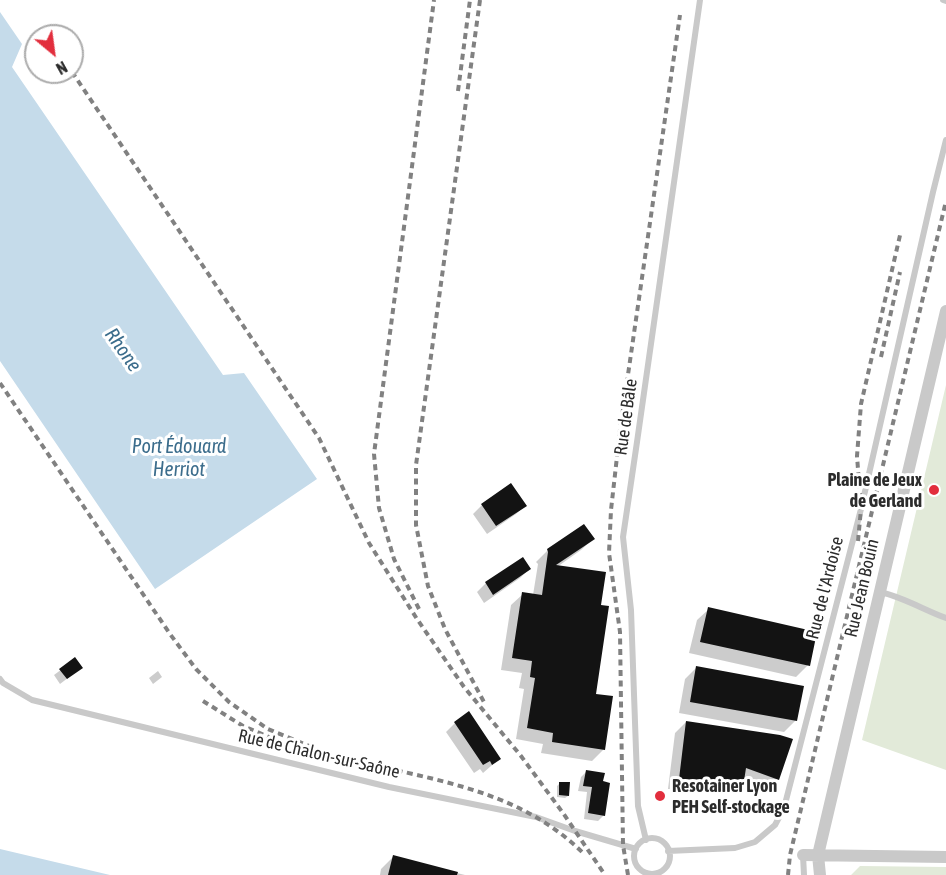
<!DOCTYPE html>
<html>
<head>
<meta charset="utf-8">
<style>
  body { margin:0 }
  #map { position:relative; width:946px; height:875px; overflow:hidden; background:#fff; font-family:"Asap Condensed",sans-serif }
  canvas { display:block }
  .north { position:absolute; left:24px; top:24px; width:60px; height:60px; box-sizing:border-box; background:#fff; border:2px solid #ababab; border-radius:50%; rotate:151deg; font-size:16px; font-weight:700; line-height:24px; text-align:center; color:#2c2c2c }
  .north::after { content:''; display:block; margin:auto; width:21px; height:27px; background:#e22e3d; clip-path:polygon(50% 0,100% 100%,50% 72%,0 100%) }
</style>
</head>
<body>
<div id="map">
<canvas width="946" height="875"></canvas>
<div class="north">N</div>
</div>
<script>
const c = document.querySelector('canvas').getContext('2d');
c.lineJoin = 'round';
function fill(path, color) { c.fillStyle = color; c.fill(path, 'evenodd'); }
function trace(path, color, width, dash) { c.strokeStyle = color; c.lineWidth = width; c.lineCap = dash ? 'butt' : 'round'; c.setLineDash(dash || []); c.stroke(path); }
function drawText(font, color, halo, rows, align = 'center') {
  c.font = font + ' "Asap Condensed",sans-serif'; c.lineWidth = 6; c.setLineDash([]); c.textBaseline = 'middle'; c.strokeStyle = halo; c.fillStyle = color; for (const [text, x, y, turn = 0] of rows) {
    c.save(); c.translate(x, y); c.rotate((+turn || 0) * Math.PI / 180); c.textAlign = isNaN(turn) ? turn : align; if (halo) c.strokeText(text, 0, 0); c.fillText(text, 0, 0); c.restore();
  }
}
const green = new Path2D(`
  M 946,385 L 946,770 L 862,740 Z
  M 860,866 L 946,867 L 946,875 L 851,875 Z`);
const water = new Path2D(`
  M 0,12 L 22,44 L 12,67 L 223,375 L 244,373 L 317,479 L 155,589 L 0,361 Z
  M 0,849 L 110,875 L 0,875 Z`);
const shadow = new Path2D(`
  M 482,505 L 525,506 L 516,514 L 487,534 L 473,514 Z
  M 593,539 L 581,550 L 557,567 L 599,606 L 594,695 L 604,749 L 592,761 L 541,753 L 543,744 L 516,739 L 524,689 L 519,688 L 522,673 L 501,670 L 511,605 L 523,594 L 533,595 L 538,564 L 536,562 L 548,550 Z
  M 523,559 L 529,569 L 520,578 L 484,603 L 477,592 L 486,583 Z
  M 709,609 L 808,665 L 796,677 L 689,653 L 697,620 Z
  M 74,660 L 81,668 L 60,684 L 54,675 Z
  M 697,667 L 796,720 L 784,732 L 679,713 L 685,679 Z
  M 158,671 L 162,677 L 153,684 L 149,678 Z
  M 686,722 L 777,779 L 766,790 L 741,782 L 731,791 L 668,789 L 675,733 Z
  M 455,723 L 499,759 L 483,773 L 480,769 L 474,773 L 446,732 Z
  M 586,772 L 602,783 L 604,815 L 598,821 L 584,819 L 587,792 L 578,791 L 581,777 Z
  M 560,783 L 568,796 L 565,798 L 557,797 L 557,786 Z
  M 393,857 L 465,875 L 380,875 L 381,869 Z`);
const building = new Path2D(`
  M 511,483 L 527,506 L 496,526 L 481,504 Z
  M 584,524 L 595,539 L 556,565 L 606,572 L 601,605 L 609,606 L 596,694 L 613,696 L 605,750 L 552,742 L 553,733 L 527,728 L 535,678 L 530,677 L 532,661 L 512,658 L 522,592 L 542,595 L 548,552 L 547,549 Z
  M 523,557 L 531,569 L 493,595 L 485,582 Z
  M 708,607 L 817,632 L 810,666 L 700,642 Z
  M 75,657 L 83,668 L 67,679 L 59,669 Z
  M 696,666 L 804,686 L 797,721 L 690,702 Z
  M 469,711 L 501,759 L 492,765 L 490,761 L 483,765 L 454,722 Z
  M 686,721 L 780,735 L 793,739 L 779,780 L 746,768 L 744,781 L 679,779 Z
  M 586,770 L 605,773 L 603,781 L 610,783 L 605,816 L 588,813 L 592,787 L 583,786 Z
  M 559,782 L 570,782 L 569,796 L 559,795 Z
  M 393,855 L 458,872 L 457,875 L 388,875 Z`);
const service = new Path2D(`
  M 943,0 L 946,1
  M 880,592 C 903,597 924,610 946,618
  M 0,679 L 3,683 L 32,700 L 389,787 L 536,817 L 575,831 L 636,849
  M634 856a18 18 0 1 1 36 0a18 18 0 1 1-36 0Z
  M 646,840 L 638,806 L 631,610 L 623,537 L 637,442 L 700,0
  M 668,851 L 735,848 L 755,842 L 775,825 L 784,808 L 861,509 L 933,192 L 946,140
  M 803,855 L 804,875`);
const minor = new Path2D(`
  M 803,855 L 946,857
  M 820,875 L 818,855 L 946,311`);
const rail = new Path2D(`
  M 480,0 L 416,465 L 416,525 L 428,586 L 445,629 L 485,704
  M 72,72 L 319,438 L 369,543 L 417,619 L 464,687 L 521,756 L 563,813 L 605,875
  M 458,91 L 470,0
  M 881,357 L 900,272
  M 0,383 L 170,634 L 196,669 L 229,702 L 268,729 L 321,751
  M 858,541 L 861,509 L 857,456 L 861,404 L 901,231
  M 419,609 L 394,559 L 379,508 L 374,454 L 434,0
  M 203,701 L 243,726 L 269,737
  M 315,750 C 336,754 356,761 377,766 C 453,783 528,797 585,855
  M 628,875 L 623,845 L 620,632 L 609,553 L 611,510 L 620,430 L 680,15
  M 788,875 L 790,855 L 946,201`);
const markers = [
  [934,490,6,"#e22e3d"],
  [660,796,6,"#e22e3d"]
];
const streetNames = [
  ["Rue de Bâle",626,417,-82],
  ["Rue de l'Ardoise",825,588,-76],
  ["Rue Jean Bouin",862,588,-77],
  ["Rue de Chalon-sur-Saône",319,754,13]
];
const poiNames = [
  ["Plaine de Jeux",922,480],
  ["de Gerland",922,501],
  ["Resotainer Lyon",672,786,"left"],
  ["PEH Self-stockage",672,807,"left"]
];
const waterNames = [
  ["Rhone",123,350,55],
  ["Port Édouard",179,447],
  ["Herriot",179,470]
];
fill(green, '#e2ead9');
fill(water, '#c5dbea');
fill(shadow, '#0003');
fill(building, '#131313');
trace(service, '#c9c9c9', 6);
trace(minor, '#c9c9c9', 12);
trace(rail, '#818181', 4, [6, 4.5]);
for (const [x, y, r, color] of markers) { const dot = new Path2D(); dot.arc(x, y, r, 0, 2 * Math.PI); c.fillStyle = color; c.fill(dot); trace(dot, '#fff', 2); }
drawText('18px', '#2c2c2c', '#fff', streetNames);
drawText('bold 18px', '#2c2c2c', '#fff', poiNames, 'right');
drawText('italic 20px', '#3c6d8c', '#fff', waterNames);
</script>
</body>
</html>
